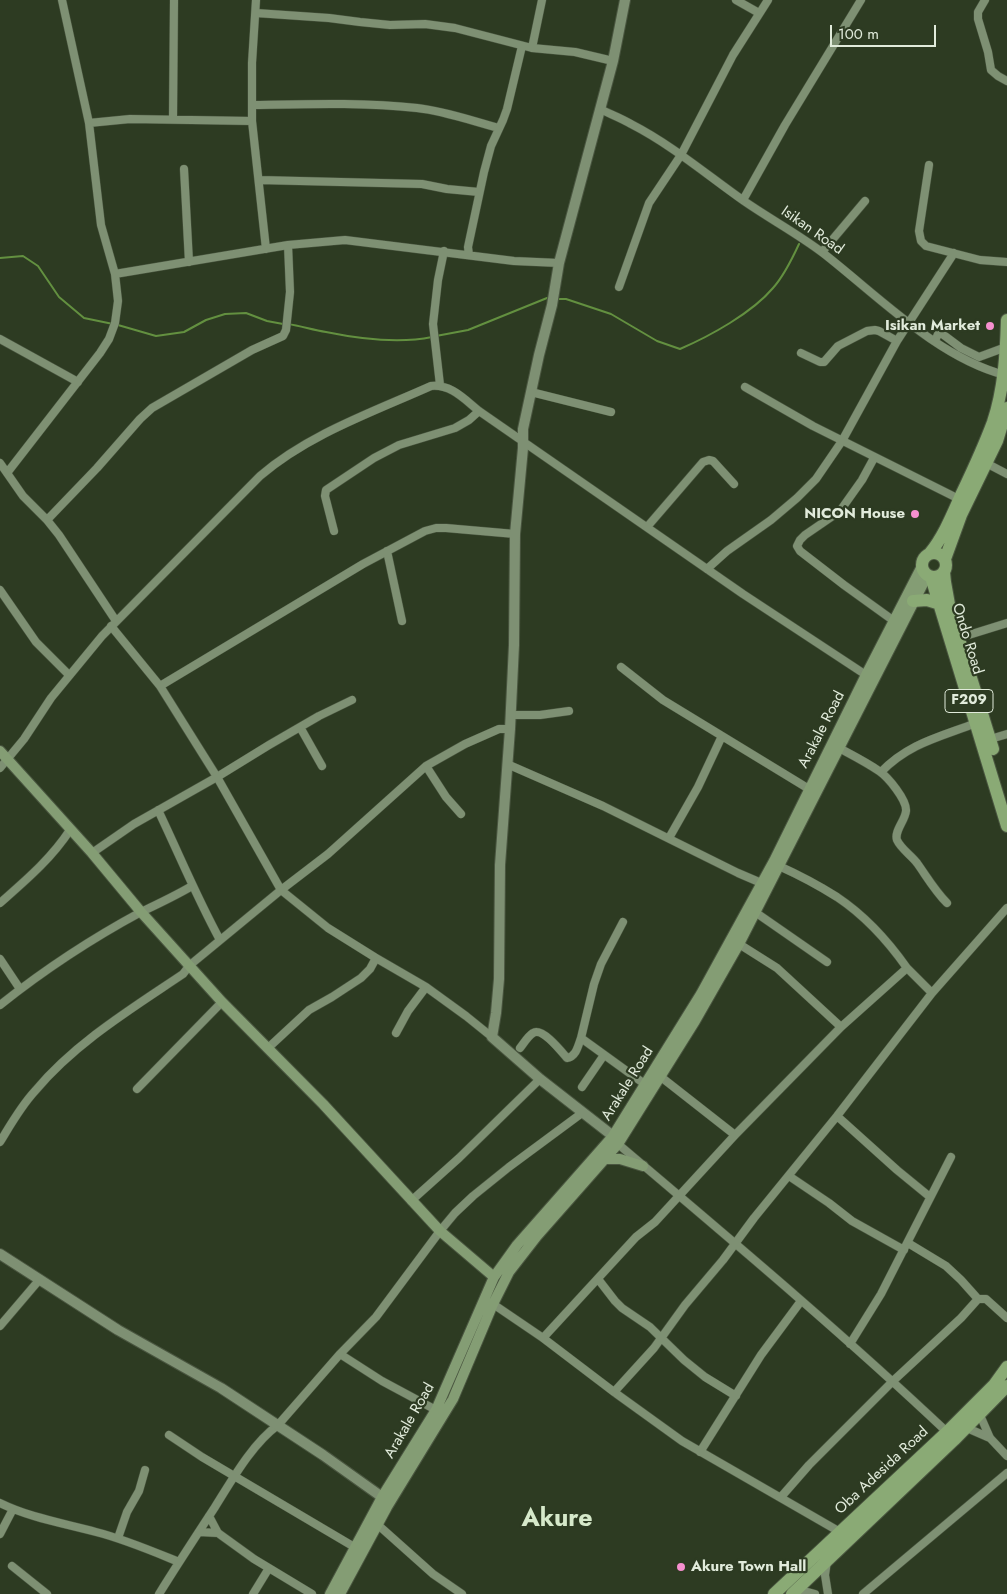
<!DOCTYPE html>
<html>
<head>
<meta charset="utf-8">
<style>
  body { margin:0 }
  #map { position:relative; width:1007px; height:1594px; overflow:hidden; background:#2d3b22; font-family:Jost,sans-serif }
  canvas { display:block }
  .scale { position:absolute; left:830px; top:25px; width:106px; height:22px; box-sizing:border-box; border:2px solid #e1ebdb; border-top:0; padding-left:6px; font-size:15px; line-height:18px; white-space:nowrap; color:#e1ebdb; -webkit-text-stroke:4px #2d3b22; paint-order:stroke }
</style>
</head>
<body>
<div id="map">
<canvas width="1007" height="1594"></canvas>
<div class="scale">100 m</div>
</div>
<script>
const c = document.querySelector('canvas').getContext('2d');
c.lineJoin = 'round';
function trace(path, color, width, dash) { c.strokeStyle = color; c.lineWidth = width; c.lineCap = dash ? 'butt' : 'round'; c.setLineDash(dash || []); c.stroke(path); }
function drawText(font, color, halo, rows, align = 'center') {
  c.font = font + ' Jost,sans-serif'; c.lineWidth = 4.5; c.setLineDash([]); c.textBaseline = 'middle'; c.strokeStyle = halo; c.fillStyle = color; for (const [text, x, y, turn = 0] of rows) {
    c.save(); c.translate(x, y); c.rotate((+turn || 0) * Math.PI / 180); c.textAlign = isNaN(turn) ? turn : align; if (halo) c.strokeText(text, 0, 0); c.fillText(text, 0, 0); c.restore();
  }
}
const stream = new Path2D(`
  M 0,258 L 23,256 L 38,266 L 59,297 L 84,318 L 113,324
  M 559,299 L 566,299 L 611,314 L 657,341 L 680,349 C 710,336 752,313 773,288 C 782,278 793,257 799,244
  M 288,324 C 301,326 313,330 326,332 C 360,339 398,344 432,337
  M 118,325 L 156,336 L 184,332 L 206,320 L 225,314 L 246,313 L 267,321 L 283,324
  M 436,336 L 468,330 L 547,298`);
const minor = new Path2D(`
  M 256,0 L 252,63 L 252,121 L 266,249
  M 736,0 L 759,13
  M 985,0 L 978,12 L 978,19 L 988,52 L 991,70 L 998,76 L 1007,81
  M 256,13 L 329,18 L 360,22 L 390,25 L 425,24 L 455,28 L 532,48 L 575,52 L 613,61
  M 532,48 L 542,0
  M 252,105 C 307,104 363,102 417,108 C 445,111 472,121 499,128
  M 600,109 C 610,114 621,118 631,124 C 672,145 707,175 744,201 C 770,219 798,234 823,253 C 877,295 938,358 1005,375
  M 173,119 L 174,0
  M 89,123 L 130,119 L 252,121
  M 929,165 L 919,231 L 921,241 L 926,246 L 980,260 L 1007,262
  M 184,169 L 189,262
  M 259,180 L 422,184 L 447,189 L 479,192
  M 743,200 L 785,125 L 861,0
  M 822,252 L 865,201
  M 469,255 L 468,247 L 484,172 L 491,146 L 503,120 L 507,109 L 522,46
  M 115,274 L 288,245 L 345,240 L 514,261 L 559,263
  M 619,287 L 649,203 L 681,155 L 733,55 L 768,0
  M 0,339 L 78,382
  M 935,341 L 938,334 L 941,333 L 961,348 L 979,357 L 1006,347
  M 801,353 L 820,362 L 824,362 L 838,346 L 867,331 L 875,330 L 879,331 L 897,341
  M 440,385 L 433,324 L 438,280 L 444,251
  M 745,387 L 813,426 L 959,499
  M 531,392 L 611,412
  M 874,458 L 862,480 L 840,511 L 805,535 L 800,540 L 797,546 L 800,551 L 844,585 L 894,621
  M 0,463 L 23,496 L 47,520 L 59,535 L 116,621
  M 986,463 L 1007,474
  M 7,473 L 100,353 L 109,339 L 115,323 L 118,301 L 115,274 L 101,225 L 89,123 L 62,0
  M 47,520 L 97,468 L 140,419 L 152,408 L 252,350 L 283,336 L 286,330 L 290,292 L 288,245
  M 647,527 L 703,462 L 709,460 L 713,461 L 734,484
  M 334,531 L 325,496 L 326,490 L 374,458 L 399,445 L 455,428 L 469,420 L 479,411
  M 387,551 L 402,621
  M 707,569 L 727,551 L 771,520 L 797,498 L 816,479 L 842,441 L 897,341 L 954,253
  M 0,590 L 36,642 L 69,675
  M 959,638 L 1007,623
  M 621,667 L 663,700 L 809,789
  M 160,686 L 363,564 L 425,531 L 436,528 L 446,528 L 515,534
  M 510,715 L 540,715 L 569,711
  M 300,727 L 322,766
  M 987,740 L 1007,734
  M 839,748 C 852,755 866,762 879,771 C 888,777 907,800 906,811 C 905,821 894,831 897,840 C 901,849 911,855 917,863 C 927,877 935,891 947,903
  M 507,764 L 603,806 L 738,873 L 766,885
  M 426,766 L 446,797 L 461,814
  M 0,768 L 24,739 L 51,698 L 102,636 L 260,476 C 309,434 373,412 431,386 C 451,384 464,399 479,411 L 743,594 L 866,675
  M 881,772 C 909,743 940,737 976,723
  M 158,810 C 179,854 197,898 220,940
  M 669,838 L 698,787 L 722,736
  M 92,853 L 134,824 L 217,777 L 269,745 L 319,716 L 352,700
  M 0,903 C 26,880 51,859 70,830
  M 755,912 L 827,962
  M 623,922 L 601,964 L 594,984 L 581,1038 L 646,1085
  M 739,944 L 777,968 L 841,1027
  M 0,959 L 20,989
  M 932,993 L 1007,908
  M 0,1005 C 44,970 91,939 141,912 C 158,904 175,896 192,886
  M 396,1033 L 408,1011 L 426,987
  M 492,1037 L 466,1016 L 426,987 L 376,958 L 328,928 L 281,890 L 328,854 L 426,766 L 465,744 L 499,729 L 510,729
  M 268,1048 L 309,1010 L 332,997 L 361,978 L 370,969 L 376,958
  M 520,1048 C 524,1043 528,1036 533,1033 C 542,1027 561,1051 567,1058 C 576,1057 578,1046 581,1038
  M 582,1087 L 604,1055
  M 137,1089 L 222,1002
  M 837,1116 L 897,1170 L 930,1197
  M 735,1135 L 841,1027 L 907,968 C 888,941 864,915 837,897 C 818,885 799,875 779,866
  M 0,1142 C 11,1124 21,1106 35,1091 C 75,1043 131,1009 183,974 L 190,965 L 281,890 L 217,777 L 160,686 L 111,626
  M 618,1144 C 729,1238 841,1332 947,1432
  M 789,1176 L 829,1203 L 852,1221 L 904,1250
  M 411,1201 L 459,1158 L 540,1079
  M 908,1243 L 946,1266 L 961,1280 L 978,1299
  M 598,1279 L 615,1301 L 622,1308 L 650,1327 L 684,1360 L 705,1377 L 736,1396
  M 493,1304 L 543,1338 L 614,1392 L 682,1441 L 840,1532
  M 0,1326 L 40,1279
  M 543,1338 L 636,1237 L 655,1222 L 735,1135 L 661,1077
  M 850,1344 L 881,1294 L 951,1157
  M 340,1354 L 382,1381 L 436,1410
  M 614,1392 L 654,1348 L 685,1305 L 723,1260 L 754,1218 L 837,1116 L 932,993 L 907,968
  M 980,1415 L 990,1438 L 1007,1456
  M 967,1428 L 990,1438
  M 169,1435 L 202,1457 L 356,1548
  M 700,1452 L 761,1355 L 801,1301
  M 781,1497 L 809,1465 L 893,1381 L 961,1318 L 978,1299 L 986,1299 L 1007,1318
  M 0,1503 C 31,1518 63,1523 96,1532 C 124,1539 152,1551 179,1562
  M 209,1516 L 218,1533 L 254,1559 L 312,1594
  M 377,1524 L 433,1574 L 462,1594
  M 199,1532 L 218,1533
  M 0,1534 L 13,1509
  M 118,1538 L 127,1512 L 139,1491 L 145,1470
  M 827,1561 L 825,1575 L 828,1594
  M 12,1566 L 47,1594
  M 797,1589 L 815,1594
  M 159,1594 C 177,1565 196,1536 215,1507 C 232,1480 252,1444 278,1425 L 340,1354 L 376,1317 L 440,1231 L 455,1213 L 473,1196 L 509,1167 L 582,1113
  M 253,1594 L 269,1568
  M 863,1594 L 1007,1473`);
const tertiary = new Path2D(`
  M 613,1136 L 540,1079 L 492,1037 L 496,1013 L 499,979 L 500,865 L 510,729 L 514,645 L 515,534 L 523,448 L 523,429 L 539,355 L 552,305 L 559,263 L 613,61 L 625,0
  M 0,1254 L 118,1330 L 221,1388 L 323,1455 L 382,1497`);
const secondary = new Path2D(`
  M 0,751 L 92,853 L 141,912 L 222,1002 L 323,1104 L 440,1231 L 494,1277
  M 606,1159 L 620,1159 L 643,1166
  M 330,1594 L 382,1497 L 436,1410 L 494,1277 L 517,1245 L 613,1136 L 701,994 L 774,861 L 866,675 L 921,568
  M 340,1594 L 387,1507 L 453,1399 L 493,1304 L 509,1272 L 537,1236 L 618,1144 L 695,1021 L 739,944 L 927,576`);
const primary = new Path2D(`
  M922 565a12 12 0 1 1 24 0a12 12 0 1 1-24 0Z
  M 930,553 C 944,536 953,513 962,493 C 973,470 984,446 993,422 C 1004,389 1006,354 1007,320
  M 945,559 L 961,515 L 997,441 L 1007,408
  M 944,572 L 945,582 L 950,610 L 993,749
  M 931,577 L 1007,826
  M 913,601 L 927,600 L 940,604
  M 774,1594 L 947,1432 L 994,1385 L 1007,1367
  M 792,1594 L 954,1440 L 1007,1386`);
const markers = [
  [990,326,5,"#f690cf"],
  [915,514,5,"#f690cf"],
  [681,1567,5,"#f690cf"]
];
const shields = [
  [969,701,48]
];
const shieldNames = [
  ["F209",969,701]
];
const streetNames = [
  ["Isikan Road",812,231,35],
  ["Ondo Road",967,639,73],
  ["Arakale Road",822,730,-63],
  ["Arakale Road",628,1084,-58],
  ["Arakale Road",410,1421,-60],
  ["Oba Adesida Road",882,1471,-43]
];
const poiNames = [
  ["Isikan Market",980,326],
  ["NICON House",905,514],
  ["Akure Town Hall",691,1567,"left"]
];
const townNames = [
  ["Akure",557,1520]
];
trace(stream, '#639040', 2);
trace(minor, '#4a5640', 9);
trace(tertiary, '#4a5640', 12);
trace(secondary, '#4a5640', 12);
trace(primary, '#4a5640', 14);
trace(minor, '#7e9073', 8);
trace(tertiary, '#7e9073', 10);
trace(secondary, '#849d74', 10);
trace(primary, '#8aaa75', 12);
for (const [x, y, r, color] of markers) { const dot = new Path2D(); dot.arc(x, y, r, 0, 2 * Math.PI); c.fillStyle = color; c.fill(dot); trace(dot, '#2d3b22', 2); }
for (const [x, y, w] of shields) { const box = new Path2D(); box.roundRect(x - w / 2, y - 11.5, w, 23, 4); c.fillStyle = '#2d3b22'; c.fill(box); trace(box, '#e1ebdb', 1); }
drawText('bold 14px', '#e1ebdb', null, shieldNames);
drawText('15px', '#e1ebdb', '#2d3b22', streetNames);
drawText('bold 15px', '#e1ebdb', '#2d3b22', poiNames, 'right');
drawText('bold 25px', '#d6e9ca', '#2d3b22', townNames);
</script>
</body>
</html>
